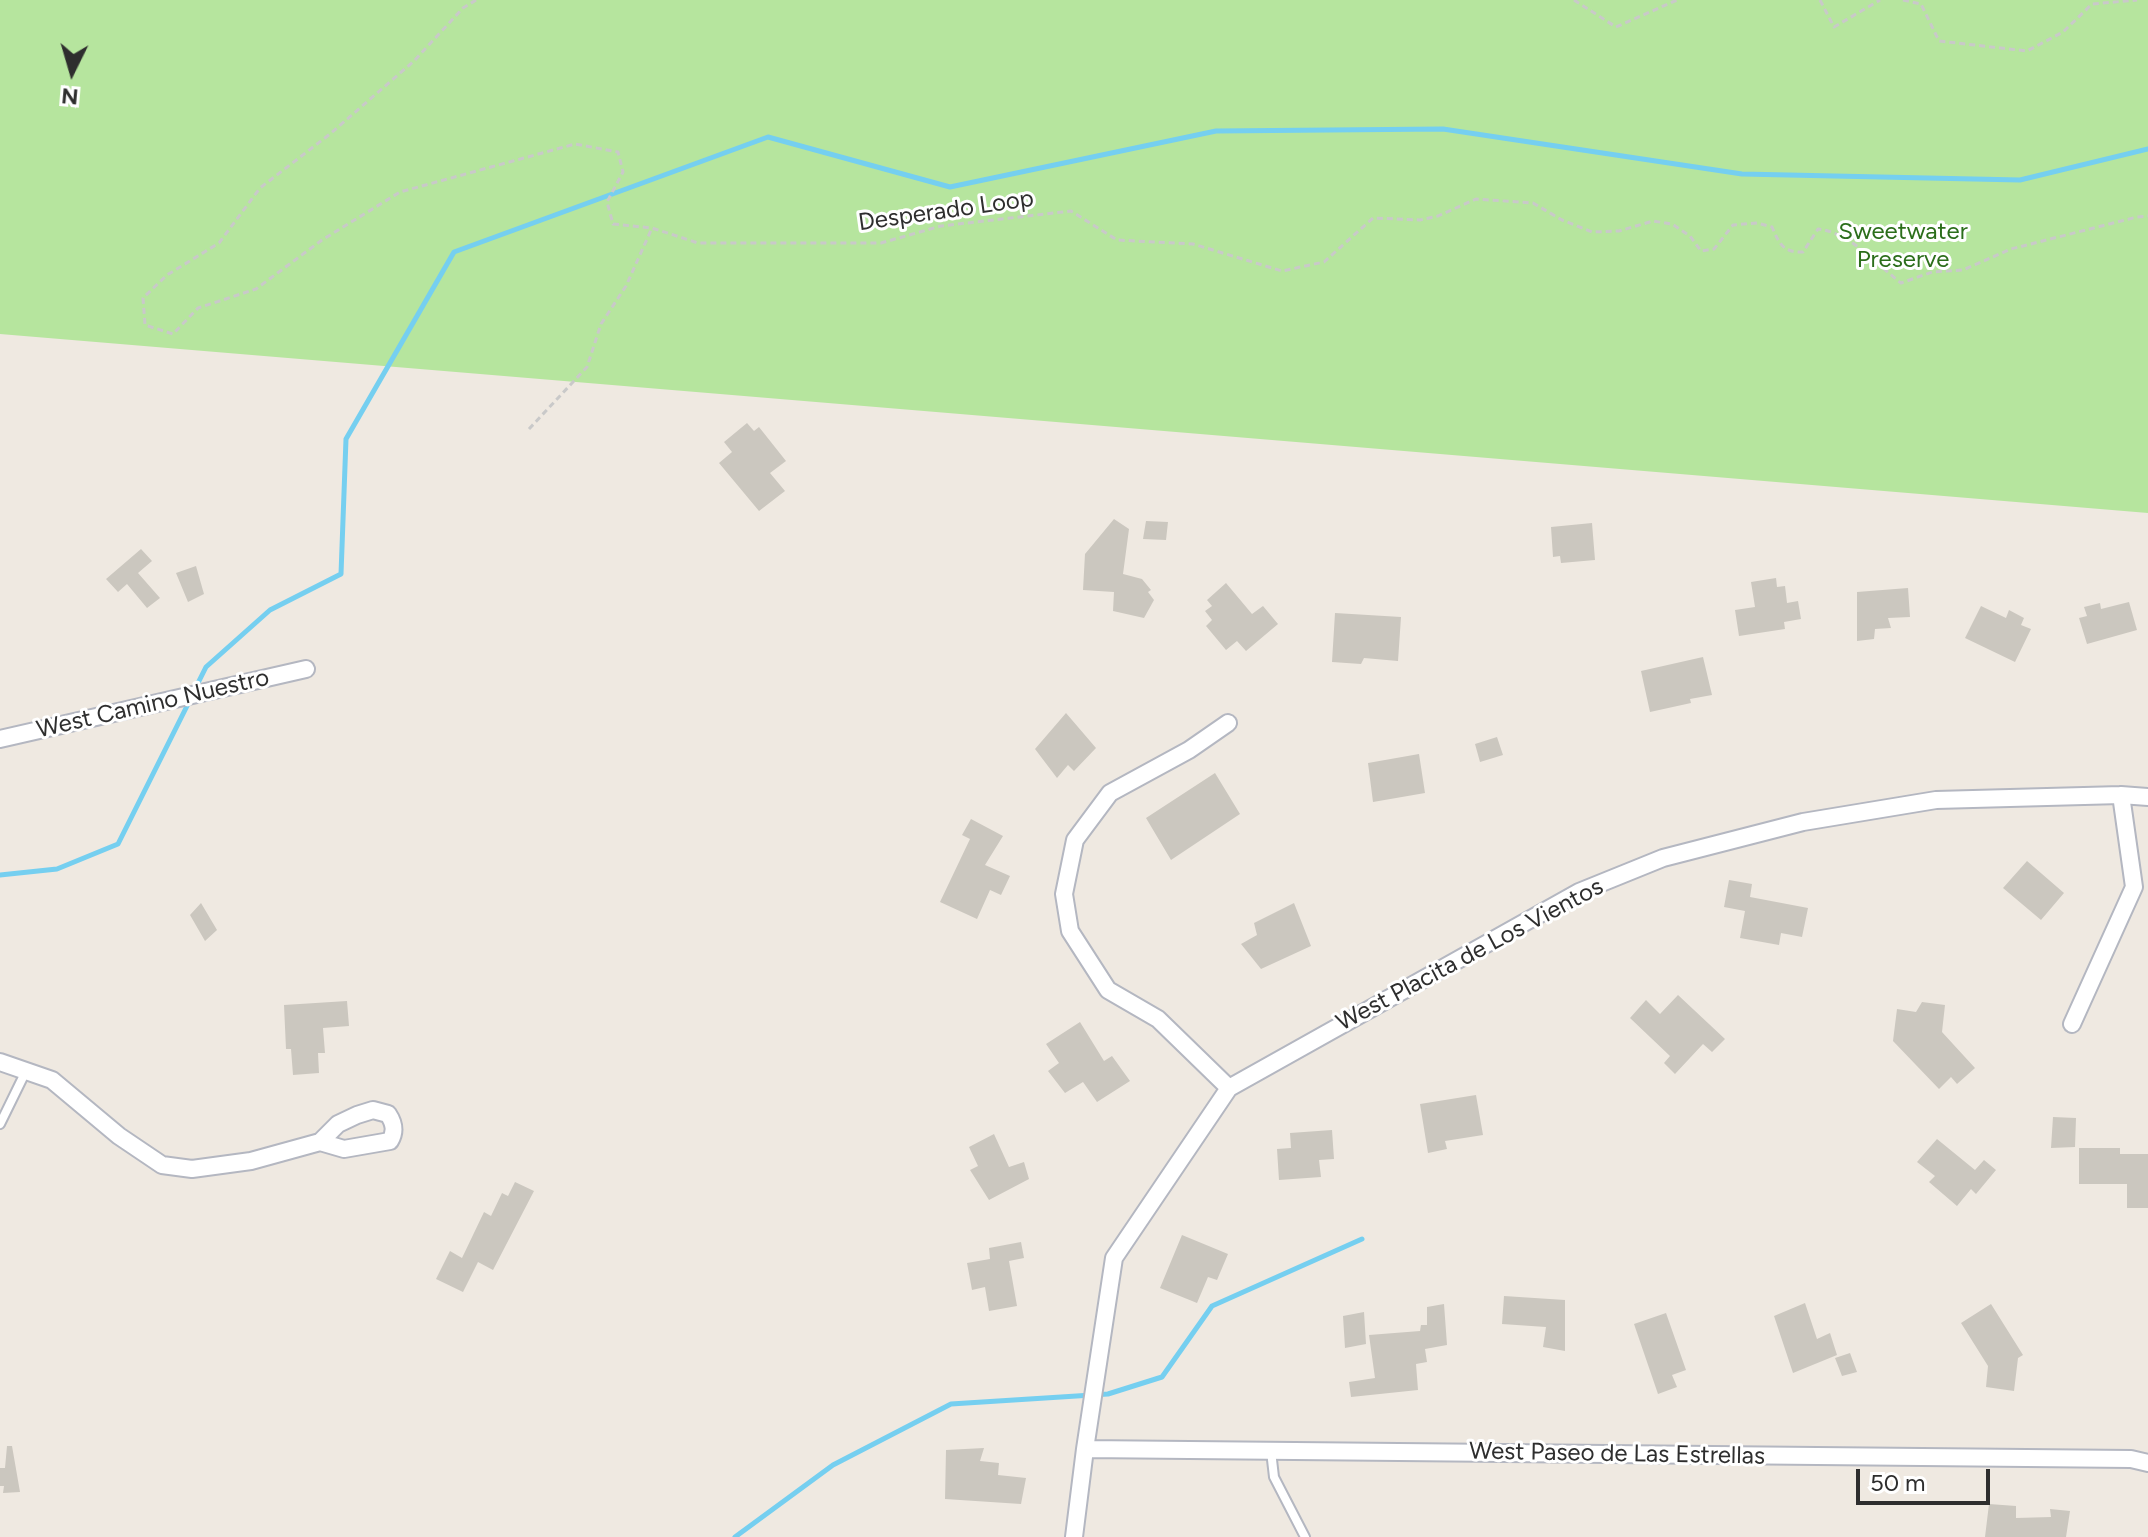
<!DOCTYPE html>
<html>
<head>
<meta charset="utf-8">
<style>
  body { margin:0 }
  #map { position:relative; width:2148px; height:1537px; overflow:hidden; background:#efe9e1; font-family:Figtree,sans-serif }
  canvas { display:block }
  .north { position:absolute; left:32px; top:32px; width:80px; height:80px; -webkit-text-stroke:6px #fff; paint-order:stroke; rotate:185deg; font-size:22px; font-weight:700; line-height:32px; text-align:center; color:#2e2e2e }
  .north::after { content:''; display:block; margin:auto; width:28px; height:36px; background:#2e2e2e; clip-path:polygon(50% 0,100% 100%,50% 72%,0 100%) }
  .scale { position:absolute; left:1856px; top:1469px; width:134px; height:36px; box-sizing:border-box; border:4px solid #2e2e2e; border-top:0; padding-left:10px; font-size:24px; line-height:28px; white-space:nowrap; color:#2e2e2e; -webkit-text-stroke:6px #fff; paint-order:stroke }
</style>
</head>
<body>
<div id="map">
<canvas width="2148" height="1537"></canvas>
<div class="north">N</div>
<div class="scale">50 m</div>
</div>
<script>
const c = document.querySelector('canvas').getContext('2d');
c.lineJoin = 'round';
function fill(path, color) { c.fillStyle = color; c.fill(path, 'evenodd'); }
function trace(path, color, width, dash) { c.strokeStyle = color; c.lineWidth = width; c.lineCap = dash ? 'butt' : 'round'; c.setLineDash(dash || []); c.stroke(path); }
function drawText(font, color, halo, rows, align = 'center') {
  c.font = font + ' Figtree,sans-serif'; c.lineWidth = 6; c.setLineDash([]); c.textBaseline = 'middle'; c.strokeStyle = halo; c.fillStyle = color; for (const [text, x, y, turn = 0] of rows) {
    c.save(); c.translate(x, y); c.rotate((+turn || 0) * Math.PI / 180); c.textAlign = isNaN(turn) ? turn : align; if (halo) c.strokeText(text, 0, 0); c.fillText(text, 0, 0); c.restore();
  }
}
const green = new Path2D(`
  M 0,0 L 2148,0 L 2148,513 L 0,334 Z`);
const stream = new Path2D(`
  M 195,689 L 206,667 L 270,610 L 341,574 L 346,439 L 454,252 L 768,137 L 950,187 L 1216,131 L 1443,129 L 1742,174 L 2020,180 L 2148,149
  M 0,875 L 57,869 L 118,844 L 191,698
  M 735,1537 L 833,1465 L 951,1404 L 1108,1394 L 1162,1377 L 1212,1306 L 1362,1239`);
const building = new Path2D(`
  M 747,423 L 754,431 L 759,427 L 786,461 L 770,473 L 785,491 L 759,511 L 719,463 L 732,452 L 724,442 Z
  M 1114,519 L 1129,529 L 1123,574 L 1142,579 L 1151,590 L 1148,592 L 1154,600 L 1144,618 L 1113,611 L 1114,592 L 1083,590 L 1085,554 Z
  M 1146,521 L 1168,522 L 1166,540 L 1143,539 Z
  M 1592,523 L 1595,560 L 1561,563 L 1560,556 L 1553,557 L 1551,527 Z
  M 141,549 L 152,561 L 138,573 L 160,598 L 147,608 L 127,584 L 118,592 L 106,579 Z
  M 196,566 L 204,594 L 188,602 L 176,573 Z
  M 1776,578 L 1777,587 L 1785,586 L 1787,603 L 1798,601 L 1801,619 L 1784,622 L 1785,629 L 1739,636 L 1735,610 L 1755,607 L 1751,582 Z
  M 1226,583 L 1252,614 L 1263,606 L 1278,624 L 1246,651 L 1237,641 L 1226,650 L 1206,626 L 1212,620 L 1205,611 L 1212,606 L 1207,600 Z
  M 1908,588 L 1910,617 L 1888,618 L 1891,628 L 1875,629 L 1874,639 L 1857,641 L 1857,592 Z
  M 2129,602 L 2137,630 L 2087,644 L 2079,618 L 2087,616 L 2084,607 L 2100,603 L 2101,609 Z
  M 1981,606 L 2006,618 L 2009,610 L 2024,618 L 2021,625 L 2031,629 L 2015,662 L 1965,638 Z
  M 1335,613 L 1401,617 L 1398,661 L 1364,658 L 1361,664 L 1332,662 Z
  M 1703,657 L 1712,695 L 1690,699 L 1691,703 L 1650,712 L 1641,671 Z
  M 1066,713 L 1096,748 L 1074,771 L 1068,765 L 1057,778 L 1035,749 Z
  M 1497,737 L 1503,755 L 1480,762 L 1475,744 Z
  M 1419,754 L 1425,793 L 1373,802 L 1368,763 Z
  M 1215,773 L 1240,814 L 1171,860 L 1146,818 Z
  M 971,819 L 1003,836 L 985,865 L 1010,876 L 1001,895 L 990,890 L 977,919 L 940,902 L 970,839 L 962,835 Z
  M 2027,861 L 2064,893 L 2041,920 L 2003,888 Z
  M 1729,880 L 1752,884 L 1750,897 L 1808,908 L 1802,937 L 1781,933 L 1779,945 L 1740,938 L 1745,911 L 1724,907 Z
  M 201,903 L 217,930 L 205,941 L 190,915 Z
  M 1294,903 L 1311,946 L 1261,969 L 1241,944 L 1257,935 L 1254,923 Z
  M 1678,995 L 1725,1039 L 1712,1052 L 1703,1044 L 1675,1074 L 1664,1063 L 1670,1056 L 1630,1018 L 1646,1000 L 1660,1014 Z
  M 347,1001 L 349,1026 L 323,1028 L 325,1053 L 318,1053 L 319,1073 L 293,1075 L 291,1049 L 286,1049 L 284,1005 Z
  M 1922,1002 L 1945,1005 L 1942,1032 L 1975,1068 L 1957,1084 L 1951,1077 L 1939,1089 L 1893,1041 L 1897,1009 L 1916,1012 Z
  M 1080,1022 L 1104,1061 L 1112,1056 L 1130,1081 L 1097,1102 L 1083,1082 L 1065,1093 L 1048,1071 L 1059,1063 L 1046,1044 Z
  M 1476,1095 L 1483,1135 L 1445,1141 L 1447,1149 L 1428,1153 L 1420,1104 Z
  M 2053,1117 L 2076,1118 L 2075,1147 L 2051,1148 Z
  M 1332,1130 L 1334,1159 L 1319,1160 L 1321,1177 L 1279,1180 L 1277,1149 L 1291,1148 L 1290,1133 Z
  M 994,1134 L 1009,1167 L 1024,1162 L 1029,1179 L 989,1200 L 970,1170 L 978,1166 L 969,1147 Z
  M 1937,1139 L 1975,1170 L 1984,1160 L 1996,1170 L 1976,1194 L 1971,1189 L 1957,1206 L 1929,1182 L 1935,1176 L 1917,1162 Z
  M 2079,1148 L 2120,1148 L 2120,1154 L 2148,1154 L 2148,1208 L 2127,1208 L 2127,1184 L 2079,1184 Z
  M 515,1182 L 534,1191 L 493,1270 L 478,1262 L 463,1292 L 436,1279 L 450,1251 L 462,1258 L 484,1212 L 491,1216 L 502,1193 L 508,1196 Z
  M 1182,1235 L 1228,1254 L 1217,1280 L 1208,1277 L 1197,1303 L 1160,1288 Z
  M 1021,1242 L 1024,1258 L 1009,1261 L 1017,1306 L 989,1311 L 985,1287 L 972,1290 L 967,1263 L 990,1259 L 989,1248 Z
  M 1504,1296 L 1565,1300 L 1565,1351 L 1543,1347 L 1546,1327 L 1502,1324 Z
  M 1805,1303 L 1817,1339 L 1830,1333 L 1837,1355 L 1793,1373 L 1774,1316 Z
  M 1444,1304 L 1447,1345 L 1425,1349 L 1427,1362 L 1416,1364 L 1418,1390 L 1351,1397 L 1349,1382 L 1375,1378 L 1369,1335 L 1420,1331 L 1421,1325 L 1427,1325 L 1427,1307 Z
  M 1991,1304 L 2023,1355 L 2018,1358 L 2014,1391 L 1986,1387 L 1988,1366 L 1961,1323 Z
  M 1364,1312 L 1366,1344 L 1345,1348 L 1343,1316 Z
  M 1666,1313 L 1686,1370 L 1672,1375 L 1677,1387 L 1658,1394 L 1634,1324 Z
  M 1850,1353 L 1857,1372 L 1842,1376 L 1835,1358 Z
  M 7,1446 L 12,1446 L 20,1492 L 3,1493 L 4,1486 L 0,1486 L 0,1468 L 5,1468 Z
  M 984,1448 L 980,1461 L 999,1463 L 998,1475 L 1026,1478 L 1021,1504 L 945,1499 L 946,1450 Z
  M 1989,1504 L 2016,1506 L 2016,1518 L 2051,1517 L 2050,1509 L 2070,1511 L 2066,1537 L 1985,1537 Z`);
const path = new Path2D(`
  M 476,0 L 463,8 L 414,61 L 330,134 L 260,188 L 219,243 L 167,275 L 143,298 L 145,325 L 173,334 L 198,308 L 256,289 L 322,240 L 400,192 L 575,144 L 618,152 L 623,172 L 607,202 L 613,224 L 652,228 L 698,243 L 881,243 L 941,226 L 1071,211 L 1117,240 L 1193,244 L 1282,271 L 1324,262 L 1373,218 L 1420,220 L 1438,216 L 1476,199 L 1533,203 L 1562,220 L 1592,232 L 1619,231 L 1653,221 L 1672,224 L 1690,236 L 1701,251 L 1714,249 L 1733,225 L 1757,223 L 1772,227 C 1779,243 1783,253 1803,252 L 1818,229 C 1851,233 1875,263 1901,283 L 1932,272 L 1963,270 L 2011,249 L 2137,217 L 2148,216
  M 1574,0 L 1616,27 L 1677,0
  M 1820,0 L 1834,27 L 1880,0
  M 1903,0 L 1921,4 L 1939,41 L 2027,51 L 2063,32 L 2092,4 L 2137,0
  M 529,429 L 587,367 L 601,324 L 626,286 L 652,228`);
const service = new Path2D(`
  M 0,1124 L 26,1071
  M 1271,1451 L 1274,1477 L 1305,1537`);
const minor = new Path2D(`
  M 1228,723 L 1189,750 L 1110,793 L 1075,840 L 1064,894 L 1070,931 L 1108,990 L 1158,1019 L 1229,1088
  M 0,739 L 306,669
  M 2072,1024 L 2134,887 L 2121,795
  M 0,1062 L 52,1080 L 119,1136 L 162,1165 L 192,1169 L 251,1161 L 320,1142 L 338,1124 L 357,1115 L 373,1110 L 388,1114 C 394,1123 396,1131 390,1141 L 344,1149 L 320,1142
  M 1085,1449 L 2131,1459 L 2148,1463
  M 1074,1537 L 1085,1449 L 1114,1258 L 1229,1088 L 1579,892 L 1663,858 L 1803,822 L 1936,800 L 2121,795 L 2148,797`);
const streetNames = [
  ["Desperado Loop",946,211,-8],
  ["West Camino Nuestro",153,704,-13],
  ["West Placita de Los Vientos",1470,955,-28],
  ["West Paseo de Las Estrellas",1617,1454,1]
];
const parkNames = [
  ["Sweetwater",1903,232],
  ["Preserve",1903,260]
];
fill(green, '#b6e59e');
trace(stream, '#75cff0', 5);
fill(building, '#cbc7bf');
trace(service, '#b4b7c1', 12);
trace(minor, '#b4b7c1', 20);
trace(path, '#c9c9c9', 3, [6, 4]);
trace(service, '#fff', 8);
trace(minor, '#fff', 16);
drawText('24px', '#2e2e2e', '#fff', streetNames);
drawText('24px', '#2c6e1b', '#fff', parkNames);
</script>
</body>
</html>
